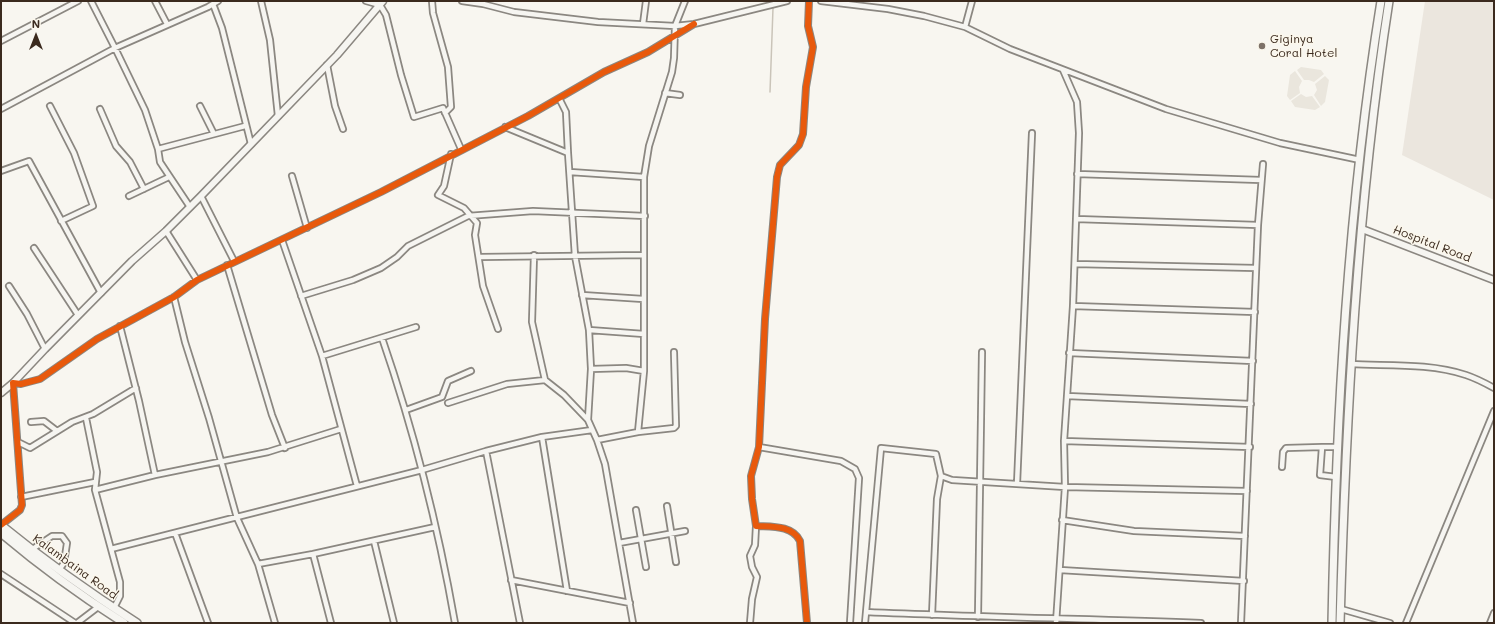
<!DOCTYPE html>
<html>
<head>
<meta charset="utf-8">
<style>
  body { margin:0 }
  #map { position:relative; width:1495px; height:624px; overflow:hidden; background:#f8f6f0; font-family:Mali,sans-serif }
  canvas { display:block }
  .frame { position:absolute; inset:0; border:2px solid #3b2a1e; pointer-events:none }
  .north { position:absolute; left:16px; top:16px; width:40px; height:40px; -webkit-text-stroke:3px #fbf7ec; paint-order:stroke; rotate:0deg; font-size:11px; font-weight:700; line-height:16px; text-align:center; color:#3b2a1e }
  .north::after { content:''; display:block; margin:auto; width:14px; height:18px; background:#3b2a1e; clip-path:polygon(50% 0,100% 100%,50% 72%,0 100%) }
</style>
</head>
<body>
<div id="map">
<canvas width="1495" height="624"></canvas>
<div class="frame"></div>
<div class="north">N</div>
</div>
<script>
const c = document.querySelector('canvas').getContext('2d');
c.lineJoin = 'round';
function fill(path, color) { c.fillStyle = color; c.fill(path, 'evenodd'); }
function trace(path, color, width, dash) { c.strokeStyle = color; c.lineWidth = width; c.lineCap = dash ? 'butt' : 'round'; c.setLineDash(dash || []); c.stroke(path); }
function drawText(font, color, halo, rows, align = 'center') {
  c.font = font + ' Mali,sans-serif'; c.lineWidth = 3; c.setLineDash([]); c.textBaseline = 'middle'; c.strokeStyle = halo; c.fillStyle = color; for (const [text, x, y, turn = 0] of rows) {
    c.save(); c.translate(x, y); c.rotate((+turn || 0) * Math.PI / 180); c.textAlign = isNaN(turn) ? turn : align; if (halo) c.strokeText(text, 0, 0); c.fillText(text, 0, 0); c.restore();
  }
}
const built = new Path2D(`
  M 1425,1 L 1494,1 L 1494,200 L 1402,155 Z`);
const green = new Path2D(`
  M 1301,67 L 1321,70 L 1324,74 L 1314,82 L 1309,80 L 1304,80 L 1297,70 Z
  M 1295,71 L 1302,81 L 1299,87 L 1300,93 L 1290,100 L 1287,96 L 1290,75 Z
  M 1325,76 L 1329,80 L 1325,102 L 1321,106 L 1314,95 L 1317,90 L 1315,84 Z
  M 1301,94 L 1306,97 L 1312,96 L 1320,107 L 1315,110 L 1295,107 L 1291,101 Z`);
const stream = new Path2D(`
  M 770,92 L 773,8`);
const minor = new Path2D(`
  M 91,1 L 115,48 L 145,110 L 158,149 L 160,162 L 190,207
  M 155,1 L 167,24
  M 261,1 L 270,40 L 278,116
  M 366,1 L 380,5 L 386,15 L 401,75 L 414,117 L 443,108 L 461,149
  M 432,1 L 433,13 L 448,67 L 451,107 L 445,113
  M 462,1 L 483,4 L 514,12 L 598,22 L 675,26 L 694,24 L 787,1
  M 821,1 L 888,9 L 924,16 L 965,27 L 1010,49 L 1166,109 L 1280,143 L 1360,160
  M 213,4 L 222,28 L 251,144
  M 643,24 L 646,1
  M 965,27 L 972,1
  M 1,41 L 78,1
  M 327,65 L 335,106 L 343,129
  M 665,93 L 680,95
  M 559,98 L 566,112 L 568,153
  M 50,106 L 74,153 L 93,206 L 61,221
  M 200,106 L 214,134
  M 1,109 L 115,48 L 208,7 L 218,1
  M 100,109 L 116,146 L 130,162 L 144,189
  M 505,127 L 568,153 L 575,256 L 589,330 L 591,369 L 588,420 L 597,440 L 605,464 L 633,623
  M 158,149 L 245,126
  M 451,154 L 444,186 L 438,195 L 464,208 L 477,223 L 475,235 L 483,286 L 498,329
  M 1,171 L 29,161 L 101,293
  M 570,172 L 644,177
  M 1077,174 L 1261,180
  M 292,176 L 307,228
  M 129,196 L 169,177
  M 201,196 L 234,261
  M 1076,219 L 1258,225
  M 166,231 L 197,280
  M 282,240 L 322,356 L 357,486
  M 34,248 L 78,315
  M 534,255 L 532,322 L 545,380 L 564,395 L 588,420
  M 480,257 L 644,255
  M 1075,264 L 1256,268
  M 227,265 L 272,415 L 285,448
  M 9,286 L 27,314 L 45,349
  M 582,295 L 643,299
  M 301,296 L 353,280 L 381,268 L 397,257 L 408,246 L 468,216 L 533,211 L 645,216
  M 174,297 L 185,342 L 209,418 L 237,518 L 258,564 L 275,623
  M 1073,306 L 1255,312
  M 120,326 L 139,401 L 155,475
  M 589,330 L 644,334
  M 382,338 C 414,431 438,526 455,623
  M 1069,353 L 1253,361
  M 322,356 L 416,327
  M 1351,364 C 1388,366 1430,363 1466,375 C 1475,378 1485,383 1494,388
  M 591,369 L 626,368 L 644,371
  M 1067,396 L 1251,404
  M 448,403 L 507,384 L 545,380
  M 406,410 L 442,397 L 448,381 L 471,371
  M 86,418 L 97,472 L 95,490 L 120,582 L 120,596 L 114,608
  M 31,422 L 44,421 L 57,431
  M 638,432 L 674,428 L 676,426 L 674,352
  M 542,437 L 567,591
  M 597,440 L 638,432 L 644,371 L 644,177 L 649,146 L 672,72 L 674,58 L 675,26 L 685,1
  M 1064,441 L 1250,447
  M 18,442 L 30,448 L 72,422 L 93,414 L 136,388
  M 759,447 L 841,461 L 855,469 L 859,478 L 850,623
  M 486,451 L 520,623
  M 1282,467 L 1283,452 L 1286,448 L 1322,447
  M 1336,477 L 1320,475 L 1322,447 L 1337,447
  M 1017,484 L 1032,133
  M 95,490 L 155,475 L 268,452 L 341,429
  M 21,497 L 95,482
  M 667,506 L 676,562
  M 636,510 L 646,567
  M 1062,520 L 1134,531 L 1245,536
  M 1,525 L 20,510 L 22,505 L 13,383 L 21,384 L 40,379 L 97,339 L 174,297 L 197,280 L 381,192 L 528,116 L 604,72 L 648,52 L 694,24
  M 175,533 L 208,623
  M 374,541 L 394,623
  M 619,543 L 685,531
  M 111,549 L 422,470 L 486,451 L 542,437 L 592,430
  M 31,550 L 52,536 L 62,536 L 67,543 L 64,563 L 59,570
  M 313,554 L 331,623
  M 258,564 L 313,554 L 435,527
  M 1060,570 L 1244,581
  M 1,574 L 75,623
  M 511,580 L 630,603
  M 1341,609 L 1390,623
  M 866,612 C 978,617 1089,619 1201,623
  M 932,615 L 937,499 L 941,476
  M 978,617 L 982,352
  M 77,623 L 98,607
  M 750,623 L 752,599 L 757,577 L 752,567 L 750,556 L 755,545 L 756,526
  M 807,623 L 800,541 C 792,525 772,527 756,526 L 752,499 L 751,476 L 759,447 L 765,319 L 777,177 L 780,165 L 799,145 L 803,134 L 806,87 L 813,47 L 808,26 L 809,1
  M 865,623 L 881,448 L 936,454 L 941,476 L 952,480 L 1065,487 L 1247,491
  M 1056,623 L 1065,487 L 1064,441 L 1073,306 L 1079,133 L 1077,102 L 1063,70
  M 1241,623 L 1258,225 L 1263,164
  M 1406,623 L 1494,411
  M 1490,623 L 1494,613`);
const tertiary = new Path2D(`
  M 1362,229 L 1494,280
  M 1,393 L 13,383 L 45,349 L 132,261 L 166,231 L 201,196 L 337,55 L 383,1`);
const secondary = new Path2D(`
  M 1,525 C 45,561 90,593 137,623
  M 1,533 C 40,566 81,596 124,623`);
const primary = new Path2D(`
  M 1332,623 C 1336,415 1348,206 1381,1
  M 1340,623 C 1346,415 1357,207 1389,1`);
const cycleway = new Path2D(`
  M 1,525 L 20,510 L 22,505 L 13,383 L 21,384 L 40,379 L 97,339 L 174,297 L 197,280 L 381,192 L 528,116 L 604,72 L 648,52 L 694,24
  M 807,623 L 800,541 C 792,525 772,527 756,526 L 752,499 L 751,476 L 759,447 L 765,319 L 777,177 L 780,165 L 799,145 L 803,134 L 806,87 L 813,47 L 808,26 L 809,1`);
const markers = [
  [1262,46,4,"#7d7168"]
];
const poiNames = [
  ["Giginya",1270,39],
  ["Coral Hotel",1270,53]
];
const streetNames = [
  ["Hospital Road",1432,244,21],
  ["Kalambaina Road",75,567,36]
];
fill(built, '#ebe6de');
fill(green, '#eae6dd');
trace(stream, '#cac4b9', 1.5);
trace(minor, '#8b8781', 8);
trace(tertiary, '#8b8781', 9);
trace(secondary, '#8b8781', 10);
trace(primary, '#8b8781', 10);
trace(minor, '#f6f5f1', 4.5);
trace(tertiary, '#f6f5f1', 6);
trace(secondary, '#f6f5f1', 7);
trace(primary, '#f6f5f1', 7);
trace(cycleway, '#e8590c', 6);
for (const [x, y, r, color] of markers) { const dot = new Path2D(); dot.arc(x, y, r, 0, 2 * Math.PI); c.fillStyle = color; c.fill(dot); trace(dot, '#fbf7ec', 1.5); }
drawText('12px', '#3b2a1e', '#fbf7ec', poiNames, 'left');
drawText('12px', '#3b2a1e', '#fbf7ec', streetNames);
</script>
</body>
</html>
